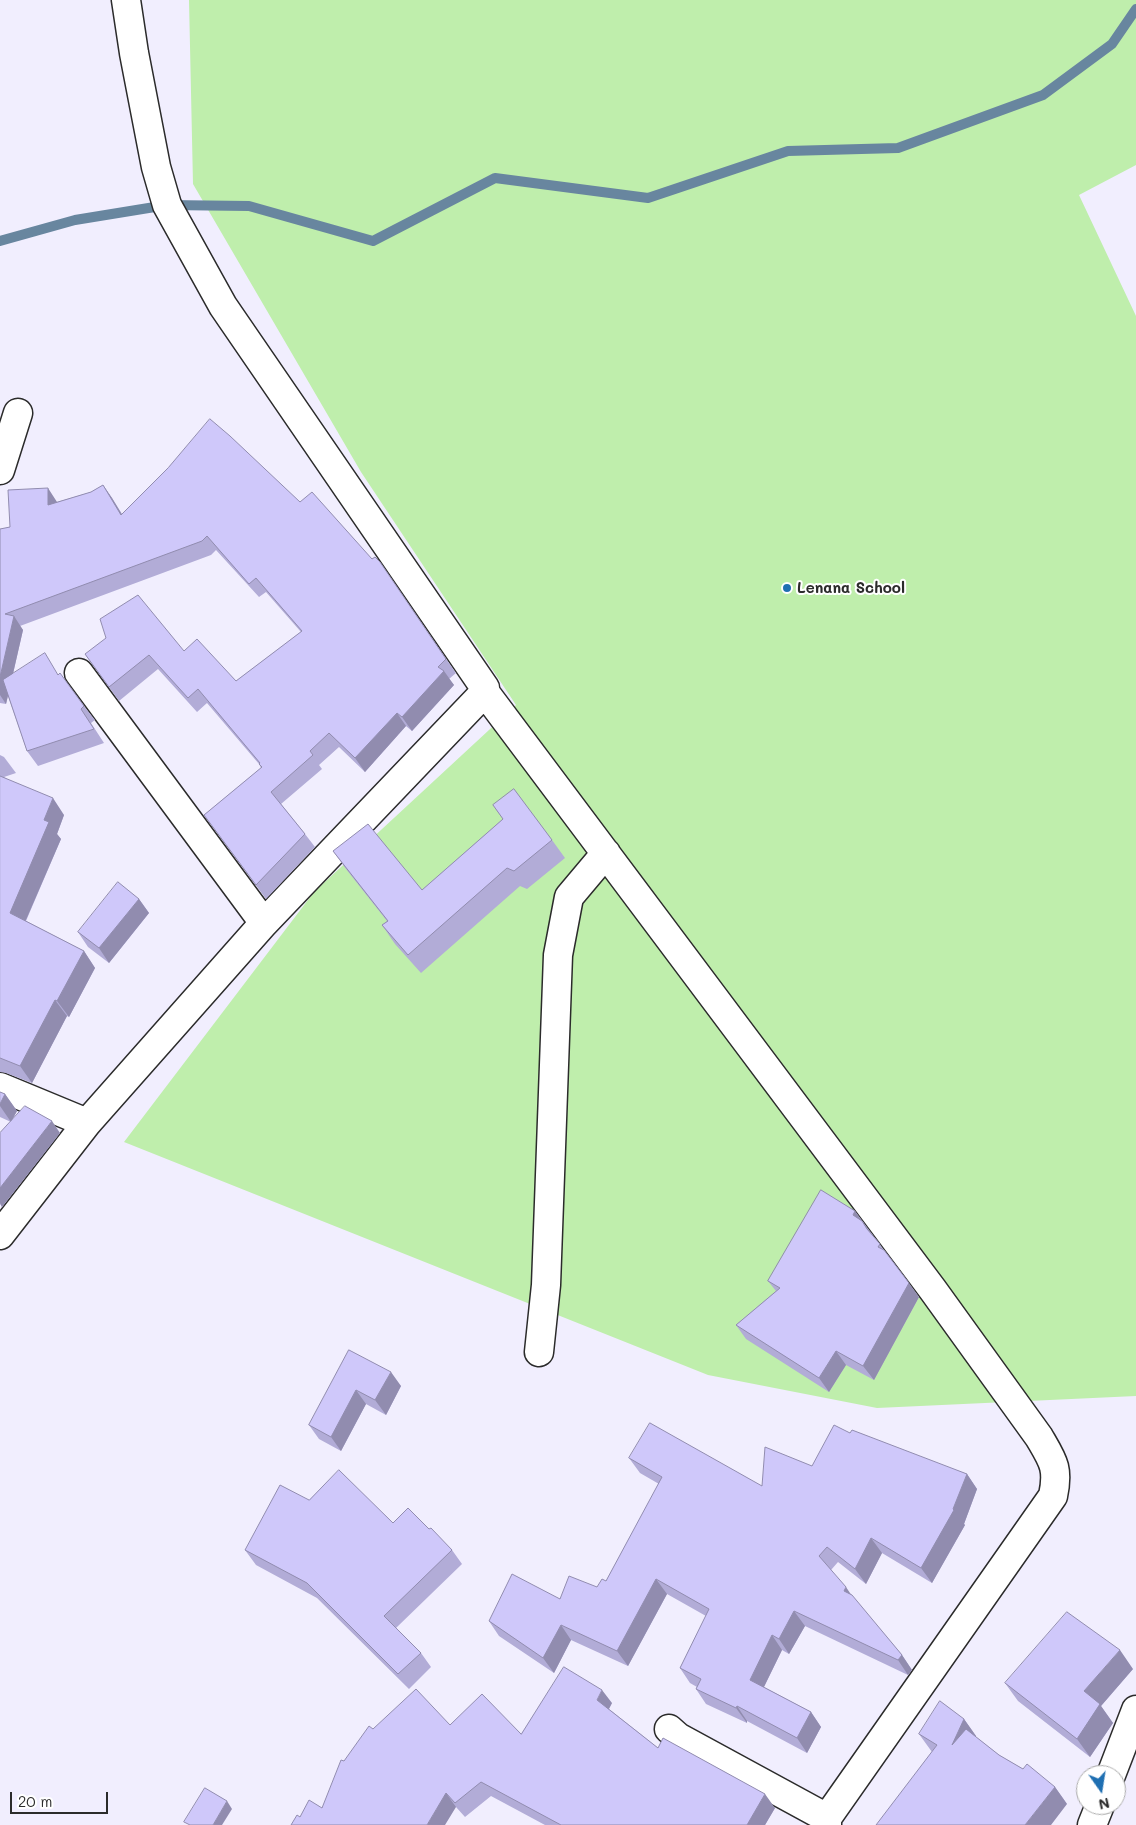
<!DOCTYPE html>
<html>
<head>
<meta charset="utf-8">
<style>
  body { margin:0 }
  #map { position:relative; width:1136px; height:1825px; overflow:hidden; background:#f1eefe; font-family:Mali,sans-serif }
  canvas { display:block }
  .north { position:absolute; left:1076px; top:1765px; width:50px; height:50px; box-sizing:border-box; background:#fff; border:1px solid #aaa; border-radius:50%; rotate:167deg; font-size:14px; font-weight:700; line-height:20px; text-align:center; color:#2b2b2b }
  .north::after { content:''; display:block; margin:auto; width:18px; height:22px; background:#1f6fb2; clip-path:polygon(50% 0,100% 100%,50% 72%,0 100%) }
  .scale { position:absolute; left:10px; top:1792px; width:98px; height:22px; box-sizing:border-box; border:2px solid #2b2b2b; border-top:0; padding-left:6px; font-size:15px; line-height:18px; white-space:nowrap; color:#2b2b2b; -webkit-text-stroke:4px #fff; paint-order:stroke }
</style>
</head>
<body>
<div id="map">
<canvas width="1136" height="1825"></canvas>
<div class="north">N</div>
<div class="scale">20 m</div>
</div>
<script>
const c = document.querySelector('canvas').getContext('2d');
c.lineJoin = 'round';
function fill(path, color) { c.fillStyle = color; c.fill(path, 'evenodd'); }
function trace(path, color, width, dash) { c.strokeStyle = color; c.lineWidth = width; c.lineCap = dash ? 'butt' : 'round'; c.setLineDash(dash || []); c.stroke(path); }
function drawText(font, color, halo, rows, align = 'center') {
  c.font = font + ' Mali,sans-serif'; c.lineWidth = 4; c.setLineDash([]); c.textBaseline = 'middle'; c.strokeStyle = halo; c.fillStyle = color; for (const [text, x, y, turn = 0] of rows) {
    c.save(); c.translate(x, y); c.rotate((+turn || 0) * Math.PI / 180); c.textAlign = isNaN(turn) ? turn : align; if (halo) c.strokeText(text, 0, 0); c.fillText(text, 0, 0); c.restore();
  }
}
const green = new Path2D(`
  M 189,0 L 1136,0 L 1136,165 L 1079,195 L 1136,316 L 1136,1396 L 877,1408 L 708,1375 L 124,1142 L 314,892 L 516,705 L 361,472 L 193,184 Z`);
const stream = new Path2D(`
  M 0,241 L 75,220 L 167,205 L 249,206 L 373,241 L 495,178 L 648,198 L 788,151 L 898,148 L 1043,95 L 1112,44 L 1136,9`);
const minor = new Path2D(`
  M 0,470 L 18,413
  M 79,673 L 264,923
  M 484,691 L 933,1290 L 1039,1437 C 1053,1461 1059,1468 1053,1496 L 827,1818
  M 0,1087 L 87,1123
  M 0,1235 L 87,1123 L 264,923 L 483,694 L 485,688 L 223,306 L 167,205 L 156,167 L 134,53 L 126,0
  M 539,1352 L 546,1285 L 558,955 L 569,897 L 606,853
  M 669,1729 L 678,1737 L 827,1818 L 827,1825
  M 1111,1775 L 1136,1710
  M 1092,1825 L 1100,1805`);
const wall = new Path2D(`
  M 103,485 L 112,498 L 122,514 L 300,502 L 372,559 L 375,557 L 456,673 L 449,679 L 454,685 L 412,731 L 406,726 L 365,772 L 339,747 L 319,765 L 322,769 L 281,804 L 305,834 L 315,847 L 266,899 L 204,815 L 261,768 L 259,764 L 207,703 L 197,712 L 158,669 L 119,701 L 85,654 L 184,651 L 236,681 L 301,632 L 266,592 L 259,597 L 216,550 L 211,555 L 20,626 L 23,630 L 13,674 L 59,674 L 84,706 L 95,720 L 91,723 L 104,743 L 38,766 L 27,751 L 8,696 L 6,704 L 0,703 L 0,529 L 10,527 L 57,502 L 91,492 Z
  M 0,755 L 4,757 L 16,773 L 4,777 L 64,815 L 57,834 L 61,839 L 26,921 L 84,951 L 95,968 L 69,1017 L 67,1016 L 32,1083 L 6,1073 L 0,1072 Z
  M 493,805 L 552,840 L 565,858 L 527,889 L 520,886 L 421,973 L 395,944 L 382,925 L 387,921 L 346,869 L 333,851 L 422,890 L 503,819 Z
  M 139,899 L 149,913 L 109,963 L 88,947 L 78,932 Z
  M 0,1092 L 5,1094 L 17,1111 L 12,1120 L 60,1133 L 2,1207 L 0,1204 L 0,1133 L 11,1122 L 0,1117 Z
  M 855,1211 L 919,1297 L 874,1380 L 846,1365 L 829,1392 L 746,1339 L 736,1325 L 776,1291 L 768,1281 Z
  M 349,1350 L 401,1386 L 386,1415 L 366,1404 L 341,1451 L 319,1439 L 309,1425 Z
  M 850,1433 L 967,1474 L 977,1489 L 964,1524 L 965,1525 L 932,1583 L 882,1553 L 866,1584 L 838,1562 L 831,1570 L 850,1594 L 902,1655 L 912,1670 L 908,1675 L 805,1626 L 789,1654 L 782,1650 L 764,1687 L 811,1712 L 821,1727 L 807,1753 L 747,1721 L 747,1723 L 706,1704 L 696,1689 L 697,1687 L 690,1683 L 680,1668 L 706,1616 L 667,1594 L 628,1666 L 571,1640 L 554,1673 L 499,1636 L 489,1621 L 597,1587 L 606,1581 L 659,1484 L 640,1473 L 629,1458 L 762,1486 L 812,1466 Z
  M 309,1500 L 393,1523 L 452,1550 L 462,1564 L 396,1628 L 421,1653 L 431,1667 L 409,1689 L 317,1598 L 256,1565 L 245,1550 Z
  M 1133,1669 L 1101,1706 L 1113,1723 L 1090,1757 L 1018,1701 L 1005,1683 Z
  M 612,1703 L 609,1709 L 658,1748 L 775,1808 L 765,1825 L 545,1825 L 491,1796 L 465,1817 L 456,1807 L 300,1817 L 322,1808 L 344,1761 L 373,1729 L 450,1725 L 521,1734 Z
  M 964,1719 L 976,1736 L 976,1737 L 999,1755 L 1023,1769 L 1055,1787 L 1067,1804 L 932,1752 L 919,1734 Z`);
const shadedWall = new Path2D(`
  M 103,485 L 112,498 L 130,528 L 121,515 Z
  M 48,488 L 57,502 L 58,518 L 48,505 Z
  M 14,616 L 23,630 L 6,704 L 0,695 L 0,677 Z
  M 444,671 L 454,685 L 412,731 L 402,717 Z
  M 397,713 L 406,726 L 365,772 L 355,758 Z
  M 53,798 L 64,815 L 57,834 L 61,839 L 22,929 L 10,913 L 44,820 Z
  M 139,899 L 149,913 L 109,963 L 99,948 Z
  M 84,951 L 95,968 L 69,1017 L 57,1001 Z
  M 55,1000 L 67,1016 L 32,1083 L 20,1066 Z
  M 5,1094 L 17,1111 L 11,1122 L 0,1106 L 0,1104 Z
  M 52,1121 L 60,1133 L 2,1207 L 0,1203 L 0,1188 Z
  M 855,1211 L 864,1224 L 862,1221 L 873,1236 L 853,1215 Z
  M 909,1283 L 919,1297 L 874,1380 L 863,1366 Z
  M 836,1351 L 846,1365 L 829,1392 L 819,1378 Z
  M 391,1372 L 401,1386 L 386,1415 L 375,1400 Z
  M 356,1390 L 366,1404 L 341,1451 L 331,1437 Z
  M 967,1474 L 977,1489 L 964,1524 L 965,1525 L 932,1583 L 921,1568 L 953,1509 Z
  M 871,1538 L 882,1553 L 866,1584 L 855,1569 Z
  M 656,1579 L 667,1594 L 628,1666 L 617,1651 Z
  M 846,1587 L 856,1602 L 844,1591 Z
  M 794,1611 L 805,1626 L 789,1654 L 779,1639 Z
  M 561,1625 L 571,1640 L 554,1673 L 543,1658 Z
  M 772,1635 L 782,1650 L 760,1695 L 750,1680 Z
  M 1120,1650 L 1133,1669 L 1101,1706 L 1113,1723 L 1090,1757 L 1077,1739 L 1084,1691 Z
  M 902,1655 L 912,1670 L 908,1675 L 898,1660 Z
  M 602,1690 L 612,1703 L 606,1714 L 597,1700 Z
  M 737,1706 L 747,1721 L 747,1723 L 736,1708 Z
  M 811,1712 L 821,1727 L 807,1753 L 797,1738 Z
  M 964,1719 L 976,1736 L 965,1762 L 952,1745 Z
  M 1055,1787 L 1067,1804 L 1051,1825 L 1025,1825 Z
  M 446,1793 L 456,1807 L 445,1825 L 427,1825 Z
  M 765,1794 L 775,1808 L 765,1825 L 747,1825 Z
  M 227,1801 L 232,1809 L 222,1825 L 213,1825 Z`);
const building = new Path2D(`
  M 210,419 L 230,436 L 300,502 L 312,492 L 372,559 L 375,557 L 380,562 L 446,659 L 438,667 L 444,671 L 402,717 L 397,713 L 355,758 L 329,733 L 310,751 L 313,755 L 271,792 L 305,834 L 256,885 L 204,815 L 262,767 L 259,764 L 260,763 L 198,689 L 188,698 L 149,655 L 109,687 L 85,654 L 106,638 L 100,619 L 138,595 L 184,651 L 197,639 L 236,681 L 302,631 L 256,578 L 249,584 L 207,536 L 202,541 L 5,614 L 14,616 L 0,677 L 0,529 L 10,527 L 8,490 L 48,488 L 48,505 L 91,492 L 103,485 L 121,515 L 168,468 Z
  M 45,653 L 58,675 L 60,673 L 84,706 L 81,709 L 94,729 L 27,751 L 3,680 Z
  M 0,776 L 53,798 L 44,820 L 49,822 L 10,913 L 84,951 L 57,1001 L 55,1000 L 20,1066 L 0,1058 Z
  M 514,789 L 552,840 L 514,871 L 507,868 L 408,955 L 382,925 L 388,921 L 333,851 L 368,824 L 422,890 L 503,819 L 493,805 Z
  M 118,882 L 139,899 L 99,948 L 78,932 Z
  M 0,1092 L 5,1094 L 0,1104 Z
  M 25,1106 L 52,1121 L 0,1188 L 0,1133 Z
  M 821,1190 L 855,1211 L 853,1215 L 862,1221 L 867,1229 L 880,1244 L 878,1247 L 884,1250 L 909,1283 L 863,1366 L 836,1351 L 819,1378 L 736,1325 L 780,1288 L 768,1281 Z
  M 349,1350 L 391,1372 L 375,1400 L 356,1390 L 331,1437 L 309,1425 Z
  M 650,1423 L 762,1486 L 765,1447 L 812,1466 L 834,1425 L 850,1433 L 852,1430 L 967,1474 L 953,1509 L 954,1510 L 921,1568 L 871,1538 L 855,1569 L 827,1547 L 819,1556 L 846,1587 L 844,1591 L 852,1595 L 902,1655 L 898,1660 L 794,1611 L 779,1639 L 772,1635 L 750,1680 L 811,1712 L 797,1738 L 737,1706 L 736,1708 L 696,1689 L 701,1679 L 680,1668 L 709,1609 L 656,1579 L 617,1651 L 561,1625 L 543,1658 L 489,1621 L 512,1574 L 560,1599 L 569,1576 L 597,1587 L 602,1579 L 606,1581 L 662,1477 L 629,1458 Z
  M 339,1470 L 393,1523 L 408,1508 L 429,1529 L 431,1528 L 452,1550 L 384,1616 L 421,1653 L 398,1674 L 307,1583 L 245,1550 L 280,1485 L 309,1500 Z
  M 1067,1612 L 1120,1650 L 1084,1691 L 1100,1704 L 1077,1739 L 1005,1683 Z
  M 564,1667 L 602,1690 L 597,1700 L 658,1748 L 663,1738 L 765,1794 L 747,1825 L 561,1825 L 481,1782 L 455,1803 L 446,1793 L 427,1825 L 291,1825 L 297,1815 L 300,1817 L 309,1800 L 322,1808 L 341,1760 L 344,1761 L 369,1726 L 373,1729 L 416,1689 L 450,1725 L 482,1694 L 521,1734 Z
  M 940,1701 L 964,1719 L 952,1745 L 966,1729 L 999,1755 L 1023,1769 L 1027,1764 L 1055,1787 L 1025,1825 L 876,1825 L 937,1745 L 919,1734 Z
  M 205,1788 L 227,1801 L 213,1825 L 190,1825 L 184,1822 Z`);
const markers = [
  [787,588,5,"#1f6fb2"]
];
const poiNames = [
  ["Lenana School",797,588]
];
fill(green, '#bfeeac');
trace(stream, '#68869f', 10);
trace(minor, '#2b2b2b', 31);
trace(minor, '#fff', 28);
fill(wall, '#b2acd7');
fill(shadedWall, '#918caf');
fill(building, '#cfc8fa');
trace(building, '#918caf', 1);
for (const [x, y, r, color] of markers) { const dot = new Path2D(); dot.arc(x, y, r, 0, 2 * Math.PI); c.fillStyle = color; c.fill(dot); trace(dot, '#fff', 2); }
drawText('bold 15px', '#2b2b2b', '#fff', poiNames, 'left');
</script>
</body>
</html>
